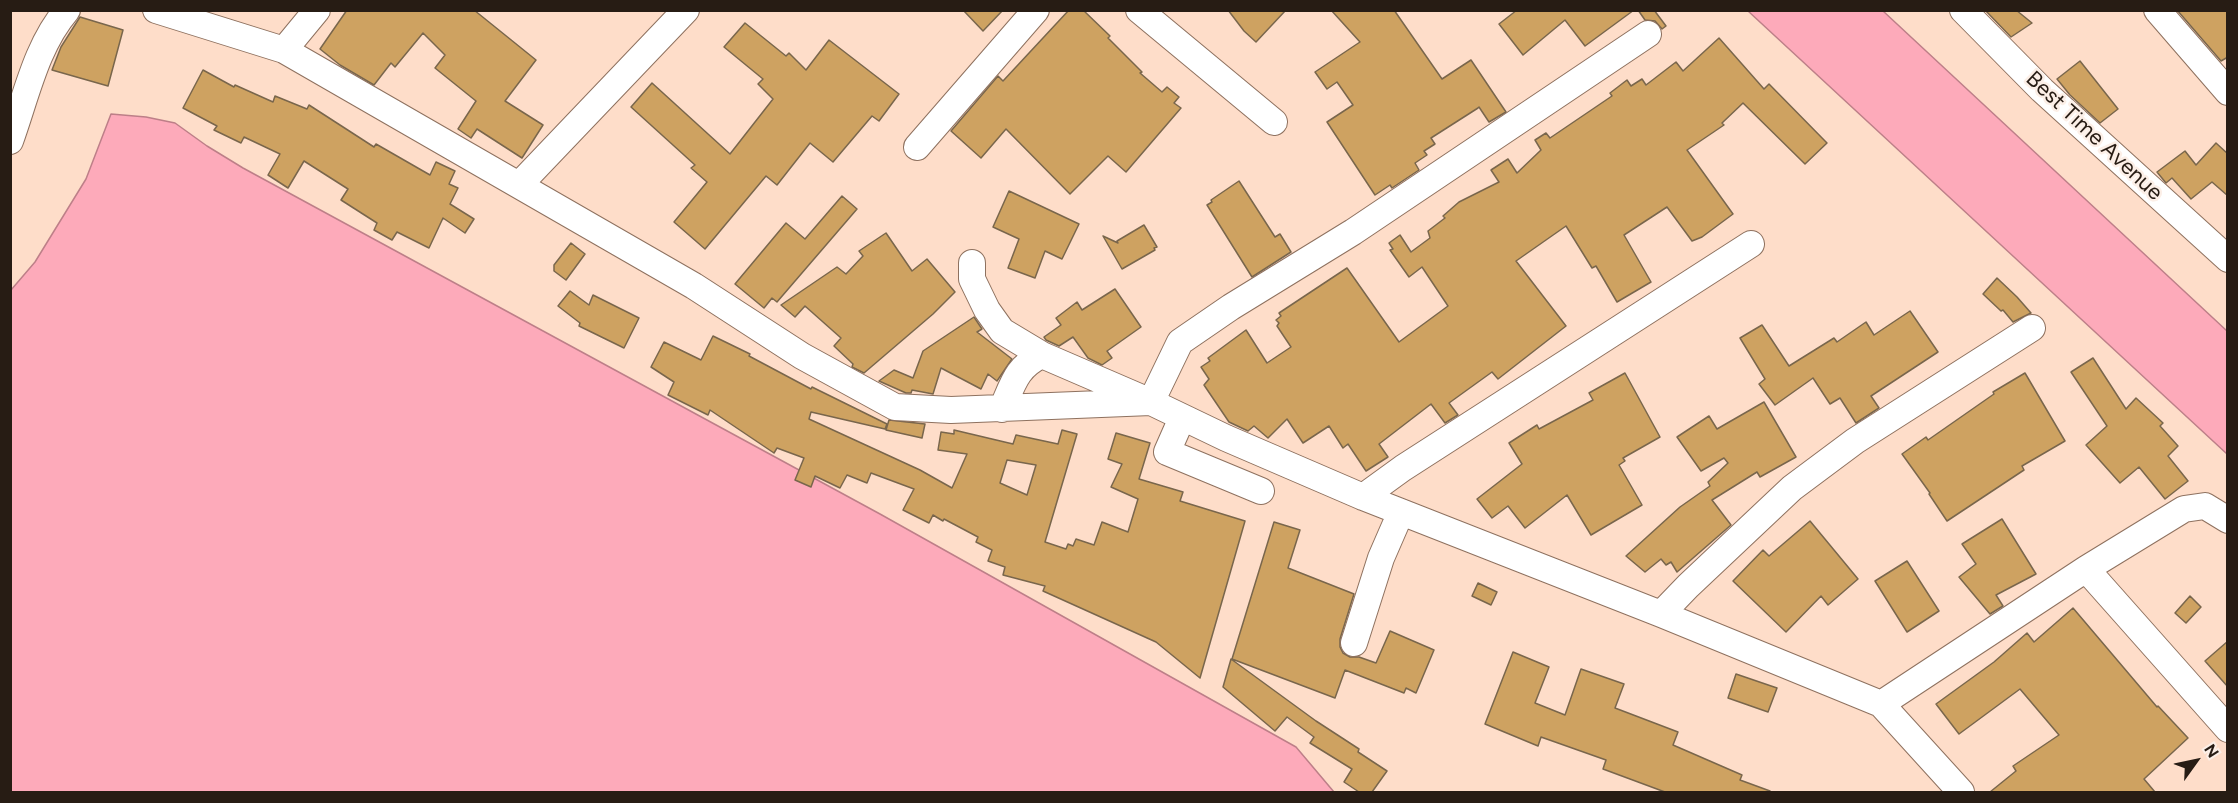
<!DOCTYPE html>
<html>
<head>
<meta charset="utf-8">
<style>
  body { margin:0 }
  #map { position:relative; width:2238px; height:803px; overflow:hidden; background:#feddc9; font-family:Figtree,sans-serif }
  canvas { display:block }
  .frame { position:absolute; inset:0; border:12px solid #271c14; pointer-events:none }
  .north { position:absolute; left:2166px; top:731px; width:60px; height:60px; -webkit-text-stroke:4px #fcefe7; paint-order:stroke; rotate:57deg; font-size:16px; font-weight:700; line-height:24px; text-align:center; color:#271c14 }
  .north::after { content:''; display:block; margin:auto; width:21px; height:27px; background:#271c14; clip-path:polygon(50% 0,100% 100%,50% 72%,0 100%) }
</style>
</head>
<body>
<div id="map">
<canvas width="2238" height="803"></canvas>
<div class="frame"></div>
<div class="north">N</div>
</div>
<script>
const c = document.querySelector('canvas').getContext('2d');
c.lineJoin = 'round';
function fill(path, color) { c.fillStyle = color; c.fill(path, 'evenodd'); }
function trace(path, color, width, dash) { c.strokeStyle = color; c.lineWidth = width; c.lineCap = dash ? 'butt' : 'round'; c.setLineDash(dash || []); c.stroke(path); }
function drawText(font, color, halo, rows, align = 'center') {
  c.font = font + ' Figtree,sans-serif'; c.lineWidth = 5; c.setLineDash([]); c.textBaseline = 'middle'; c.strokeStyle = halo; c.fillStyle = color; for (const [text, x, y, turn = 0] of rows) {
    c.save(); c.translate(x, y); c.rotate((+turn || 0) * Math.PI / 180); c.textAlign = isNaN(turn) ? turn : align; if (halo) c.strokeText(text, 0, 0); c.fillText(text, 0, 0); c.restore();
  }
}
const water = new Path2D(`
  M 1748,11 L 1883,11 L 2227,331 L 2227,454 Z
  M 111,114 L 146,117 L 175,123 L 207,146 L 243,168 L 880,514 L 1296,747 L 1334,792 L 11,792 L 11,290 L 35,262 L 86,179 Z`);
const building = new Path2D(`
  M 347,10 L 474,10 L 536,60 L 505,101 L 543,125 L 522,158 L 477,129 L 471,138 L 458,129 L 476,101 L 435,68 L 445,55 L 423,33 L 395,67 L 391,63 L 374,85 L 340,65 L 320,49 Z
  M 963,10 L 1003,10 L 983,31 Z
  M 1069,10 L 1083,10 L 1110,36 L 1108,38 L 1142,72 L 1140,73 L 1162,92 L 1167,87 L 1179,97 L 1174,103 L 1181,108 L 1126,172 L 1108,156 L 1070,194 L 1006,129 L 981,158 L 951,131 L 998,76 L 1003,81 Z
  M 1228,10 L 1286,10 L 1256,42 L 1244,31 Z
  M 1331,10 L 1394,10 L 1442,79 L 1471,60 L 1506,112 L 1489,122 L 1479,107 L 1478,108 L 1431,138 L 1435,144 L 1424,151 L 1427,155 L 1415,163 L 1419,170 L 1392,188 L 1390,185 L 1375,195 L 1327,122 L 1353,105 L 1337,82 L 1327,89 L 1315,72 L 1360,42 Z
  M 1517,10 L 1634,10 L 1585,46 L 1565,20 L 1523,55 L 1499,24 Z
  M 1638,10 L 1654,10 L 1666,26 L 1662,29 L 1655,21 L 1645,20 Z
  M 1985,10 L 2016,10 L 2032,23 L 2011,37 Z
  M 2177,10 L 2228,10 L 2228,57 L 2221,61 Z
  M 80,17 L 123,30 L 108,86 L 52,70 L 61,47 Z
  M 745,23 L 786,56 L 789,53 L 806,70 L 829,40 L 899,94 L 879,121 L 872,116 L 833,162 L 810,143 L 777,185 L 766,176 L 705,249 L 674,222 L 707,182 L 691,168 L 695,165 L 631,107 L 652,83 L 730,154 L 773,99 L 758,84 L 763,79 L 724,47 Z
  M 1719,38 L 1764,89 L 1769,84 L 1827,143 L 1805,164 L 1743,103 L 1722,123 L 1724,125 L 1687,150 L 1733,214 L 1702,237 L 1692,241 L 1667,207 L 1624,235 L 1651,282 L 1617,302 L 1596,266 L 1592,268 L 1566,226 L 1516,261 L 1566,326 L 1498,379 L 1492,372 L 1449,403 L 1458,415 L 1445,423 L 1431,404 L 1379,444 L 1388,457 L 1366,471 L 1348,444 L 1343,448 L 1329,426 L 1303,443 L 1287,419 L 1268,438 L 1254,426 L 1248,431 L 1229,422 L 1204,385 L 1209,379 L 1201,367 L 1210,361 L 1208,358 L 1246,330 L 1267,363 L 1291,347 L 1277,326 L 1279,323 L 1276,320 L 1281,316 L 1279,313 L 1347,268 L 1399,342 L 1448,306 L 1422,267 L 1409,277 L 1390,250 L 1393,249 L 1389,243 L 1400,235 L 1411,252 L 1430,238 L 1428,231 L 1445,218 L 1443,216 L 1459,202 L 1499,182 L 1491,170 L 1508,159 L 1517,173 L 1541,150 L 1535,140 L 1546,133 L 1550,138 L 1612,96 L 1610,93 L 1627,80 L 1631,86 L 1642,79 L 1646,85 L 1676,62 L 1683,71 Z
  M 2080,61 L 2118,109 L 2100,123 L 2070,95 L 2057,79 Z
  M 203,70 L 234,87 L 235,85 L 273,102 L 275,96 L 307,109 L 309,105 L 374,147 L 376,144 L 430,175 L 436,162 L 455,171 L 449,184 L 458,188 L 450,204 L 474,219 L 465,233 L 443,218 L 429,248 L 397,232 L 392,240 L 374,230 L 377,223 L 341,200 L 348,189 L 304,161 L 288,188 L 268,175 L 280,154 L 244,137 L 241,143 L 214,130 L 217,126 L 183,108 Z
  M 2216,143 L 2228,154 L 2228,196 L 2212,182 L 2191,199 L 2172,178 L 2166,183 L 2157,172 L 2185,151 L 2196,165 Z
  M 1239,181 L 1275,237 L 1280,234 L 1291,252 L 1252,277 L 1207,205 L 1212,202 L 1211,200 Z
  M 1009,191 L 1079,224 L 1062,259 L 1045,251 L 1035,278 L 1008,268 L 1019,239 L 993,227 Z
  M 842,196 L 857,209 L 777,302 L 772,298 L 764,308 L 735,284 L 786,223 L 805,239 Z
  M 1144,225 L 1157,247 L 1154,248 L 1155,250 L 1122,269 L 1103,236 L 1118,243 L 1117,241 Z
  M 886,233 L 912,271 L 927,259 L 955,292 L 933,314 L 864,373 L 852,367 L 853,364 L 834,346 L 841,338 L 805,306 L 795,317 L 781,305 L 837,267 L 846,274 L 863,256 L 859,251 Z
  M 571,243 L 585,254 L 566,280 L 554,271 L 554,265 Z
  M 1997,278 L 2017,297 L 2031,313 L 2013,322 L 2003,310 L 2001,311 L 1983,294 Z
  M 1115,289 L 1141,327 L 1107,351 L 1112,358 L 1102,365 L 1088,358 L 1073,337 L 1059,346 L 1046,340 L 1044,337 L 1061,325 L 1056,318 L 1077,302 L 1082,310 Z
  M 570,291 L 589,305 L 593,295 L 639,318 L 624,348 L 579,326 L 580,323 L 558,306 Z
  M 1910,311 L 1938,352 L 1871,396 L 1879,408 L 1856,423 L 1840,398 L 1830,404 L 1813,378 L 1775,405 L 1759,384 L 1765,379 L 1740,338 L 1762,325 L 1789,366 L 1834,338 L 1837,342 L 1866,322 L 1874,335 Z
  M 974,317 L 982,329 L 977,332 L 1012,359 L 997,381 L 988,374 L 981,389 L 941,368 L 933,394 L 912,390 L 911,393 L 906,393 L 879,381 L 894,370 L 913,378 L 923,351 Z
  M 713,336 L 750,354 L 749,356 L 811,389 L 812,387 L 887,424 L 885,429 L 811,412 L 809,419 L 920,470 L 952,488 L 967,454 L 938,450 L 941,432 L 954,434 L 954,430 L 1013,444 L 1016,435 L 1058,444 L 1062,430 L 1077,434 L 1045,542 L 1066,549 L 1068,544 L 1073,546 L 1076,539 L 1094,545 L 1102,522 L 1128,532 L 1138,499 L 1111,487 L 1122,464 L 1108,459 L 1116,433 L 1150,443 L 1139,479 L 1183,492 L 1180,501 L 1245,521 L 1200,678 L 1156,642 L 1043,591 L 1045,586 L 1003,575 L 1005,567 L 988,561 L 992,550 L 976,542 L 978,537 L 944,519 L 943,521 L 933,515 L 929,523 L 903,510 L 914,489 L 871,473 L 867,483 L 847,475 L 840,488 L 815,476 L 811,487 L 795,480 L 804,458 L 777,448 L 774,453 L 710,410 L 708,415 L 668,395 L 674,382 L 651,367 L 664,342 L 701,360 ZM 1007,460 L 1036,465 L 1027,495 L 1000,483 Z
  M 2093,358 L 2126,409 L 2136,398 L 2163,423 L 2160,426 L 2178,446 L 2168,456 L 2188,481 L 2165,499 L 2139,467 L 2120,483 L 2086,445 L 2107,426 L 2071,372 Z
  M 1625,373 L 1660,437 L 1623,458 L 1625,461 L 1619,465 L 1642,505 L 1591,535 L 1567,495 L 1525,528 L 1508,506 L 1492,518 L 1477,499 L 1522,464 L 1509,443 L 1537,425 L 1539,429 L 1593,400 L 1589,393 Z
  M 2025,373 L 2065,441 L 2022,466 L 2024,470 L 1947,521 L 1929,494 L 1930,493 L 1902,454 L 1926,437 L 1928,440 L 1994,394 L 1993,392 Z
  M 1764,402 L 1796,457 L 1760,477 L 1757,472 L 1712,500 L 1731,525 L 1677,572 L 1671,562 L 1666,565 L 1661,559 L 1645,572 L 1626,556 L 1680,507 L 1710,486 L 1708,482 L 1728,463 L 1724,458 L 1701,471 L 1677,437 L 1709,416 L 1717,429 Z
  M 889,420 L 925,424 L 922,438 L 886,430 Z
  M 2002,519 L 2036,574 L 1996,595 L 2003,606 L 1990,614 L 1959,577 L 1976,564 L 1962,544 Z
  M 1810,521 L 1858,579 L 1828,605 L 1821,596 L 1786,632 L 1733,581 L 1763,550 L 1769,556 Z
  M 1274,522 L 1300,530 L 1288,568 L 1354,594 L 1340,639 L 1340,647 L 1343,653 L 1350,657 L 1359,657 L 1376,663 L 1390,631 L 1434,650 L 1416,693 L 1406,688 L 1404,693 L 1345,670 L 1335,698 L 1232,659 Z
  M 1907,561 L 1939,611 L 1907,632 L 1875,581 Z
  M 1478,583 L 1497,592 L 1491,605 L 1472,596 Z
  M 2190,596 L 2201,607 L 2186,623 L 2175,613 Z
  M 2073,608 L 2157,707 L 2158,706 L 2188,738 L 2144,779 L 2155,792 L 1990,792 L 2016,771 L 2013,766 L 2059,735 L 2020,689 L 1959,734 L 1936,704 L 1994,662 L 2027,633 L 2034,642 Z
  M 2228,641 L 2228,687 L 2205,661 Z
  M 1513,652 L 1549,667 L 1535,703 L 1565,715 L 1581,669 L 1624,684 L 1615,708 L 1678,732 L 1673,745 L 1742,775 L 1740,780 L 1770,791 L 1769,792 L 1665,792 L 1603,769 L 1606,760 L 1541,737 L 1538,746 L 1485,724 Z
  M 1231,659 L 1316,721 L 1359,749 L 1358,752 L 1387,771 L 1372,792 L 1359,792 L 1344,782 L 1352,769 L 1310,743 L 1314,737 L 1287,717 L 1275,731 L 1223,687 Z
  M 1736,674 L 1777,688 L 1768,712 L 1728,698 Z`);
const minor = new Path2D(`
  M 156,10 L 284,50 L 694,286 L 802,356 L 895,407 L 951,410 L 1151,402 L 1226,438 L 1363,497 L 1661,614 L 1881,704 L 1961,792
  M 1139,10 L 1274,122
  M 1963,10 L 2042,90 L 2228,259
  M 2157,10 L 2228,92
  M 284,50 L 317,10
  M 10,141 C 26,97 36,46 67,10
  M 917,147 L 1036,10
  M 519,185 L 686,10
  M 972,263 L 972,279 L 987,310 L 1002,331 L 1042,355 L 1151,402 L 1180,342 L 1231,307 L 1353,232 L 1648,34
  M 1002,409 C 1013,384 1016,367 1042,355
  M 1182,418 L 1167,452 L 1261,491
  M 1363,497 L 1403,468 L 1751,244
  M 2086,569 L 2184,509 L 2205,506 L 2228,520
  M 1661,614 L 1688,586 L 1792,488 L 1855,441 L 2032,328
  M 1354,643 L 1381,558 L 1401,512
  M 1881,704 L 2086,569 L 2228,729`);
const streetNames = [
  ["Best Time Avenue",2094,136,43]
];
fill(water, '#fdaaba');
trace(water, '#bd7f88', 1.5);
fill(building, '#cea261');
trace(building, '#79664c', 1.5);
trace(minor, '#8e715f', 28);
trace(minor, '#fff', 26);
drawText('22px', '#271c14', '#fcefe7', streetNames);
</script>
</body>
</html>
